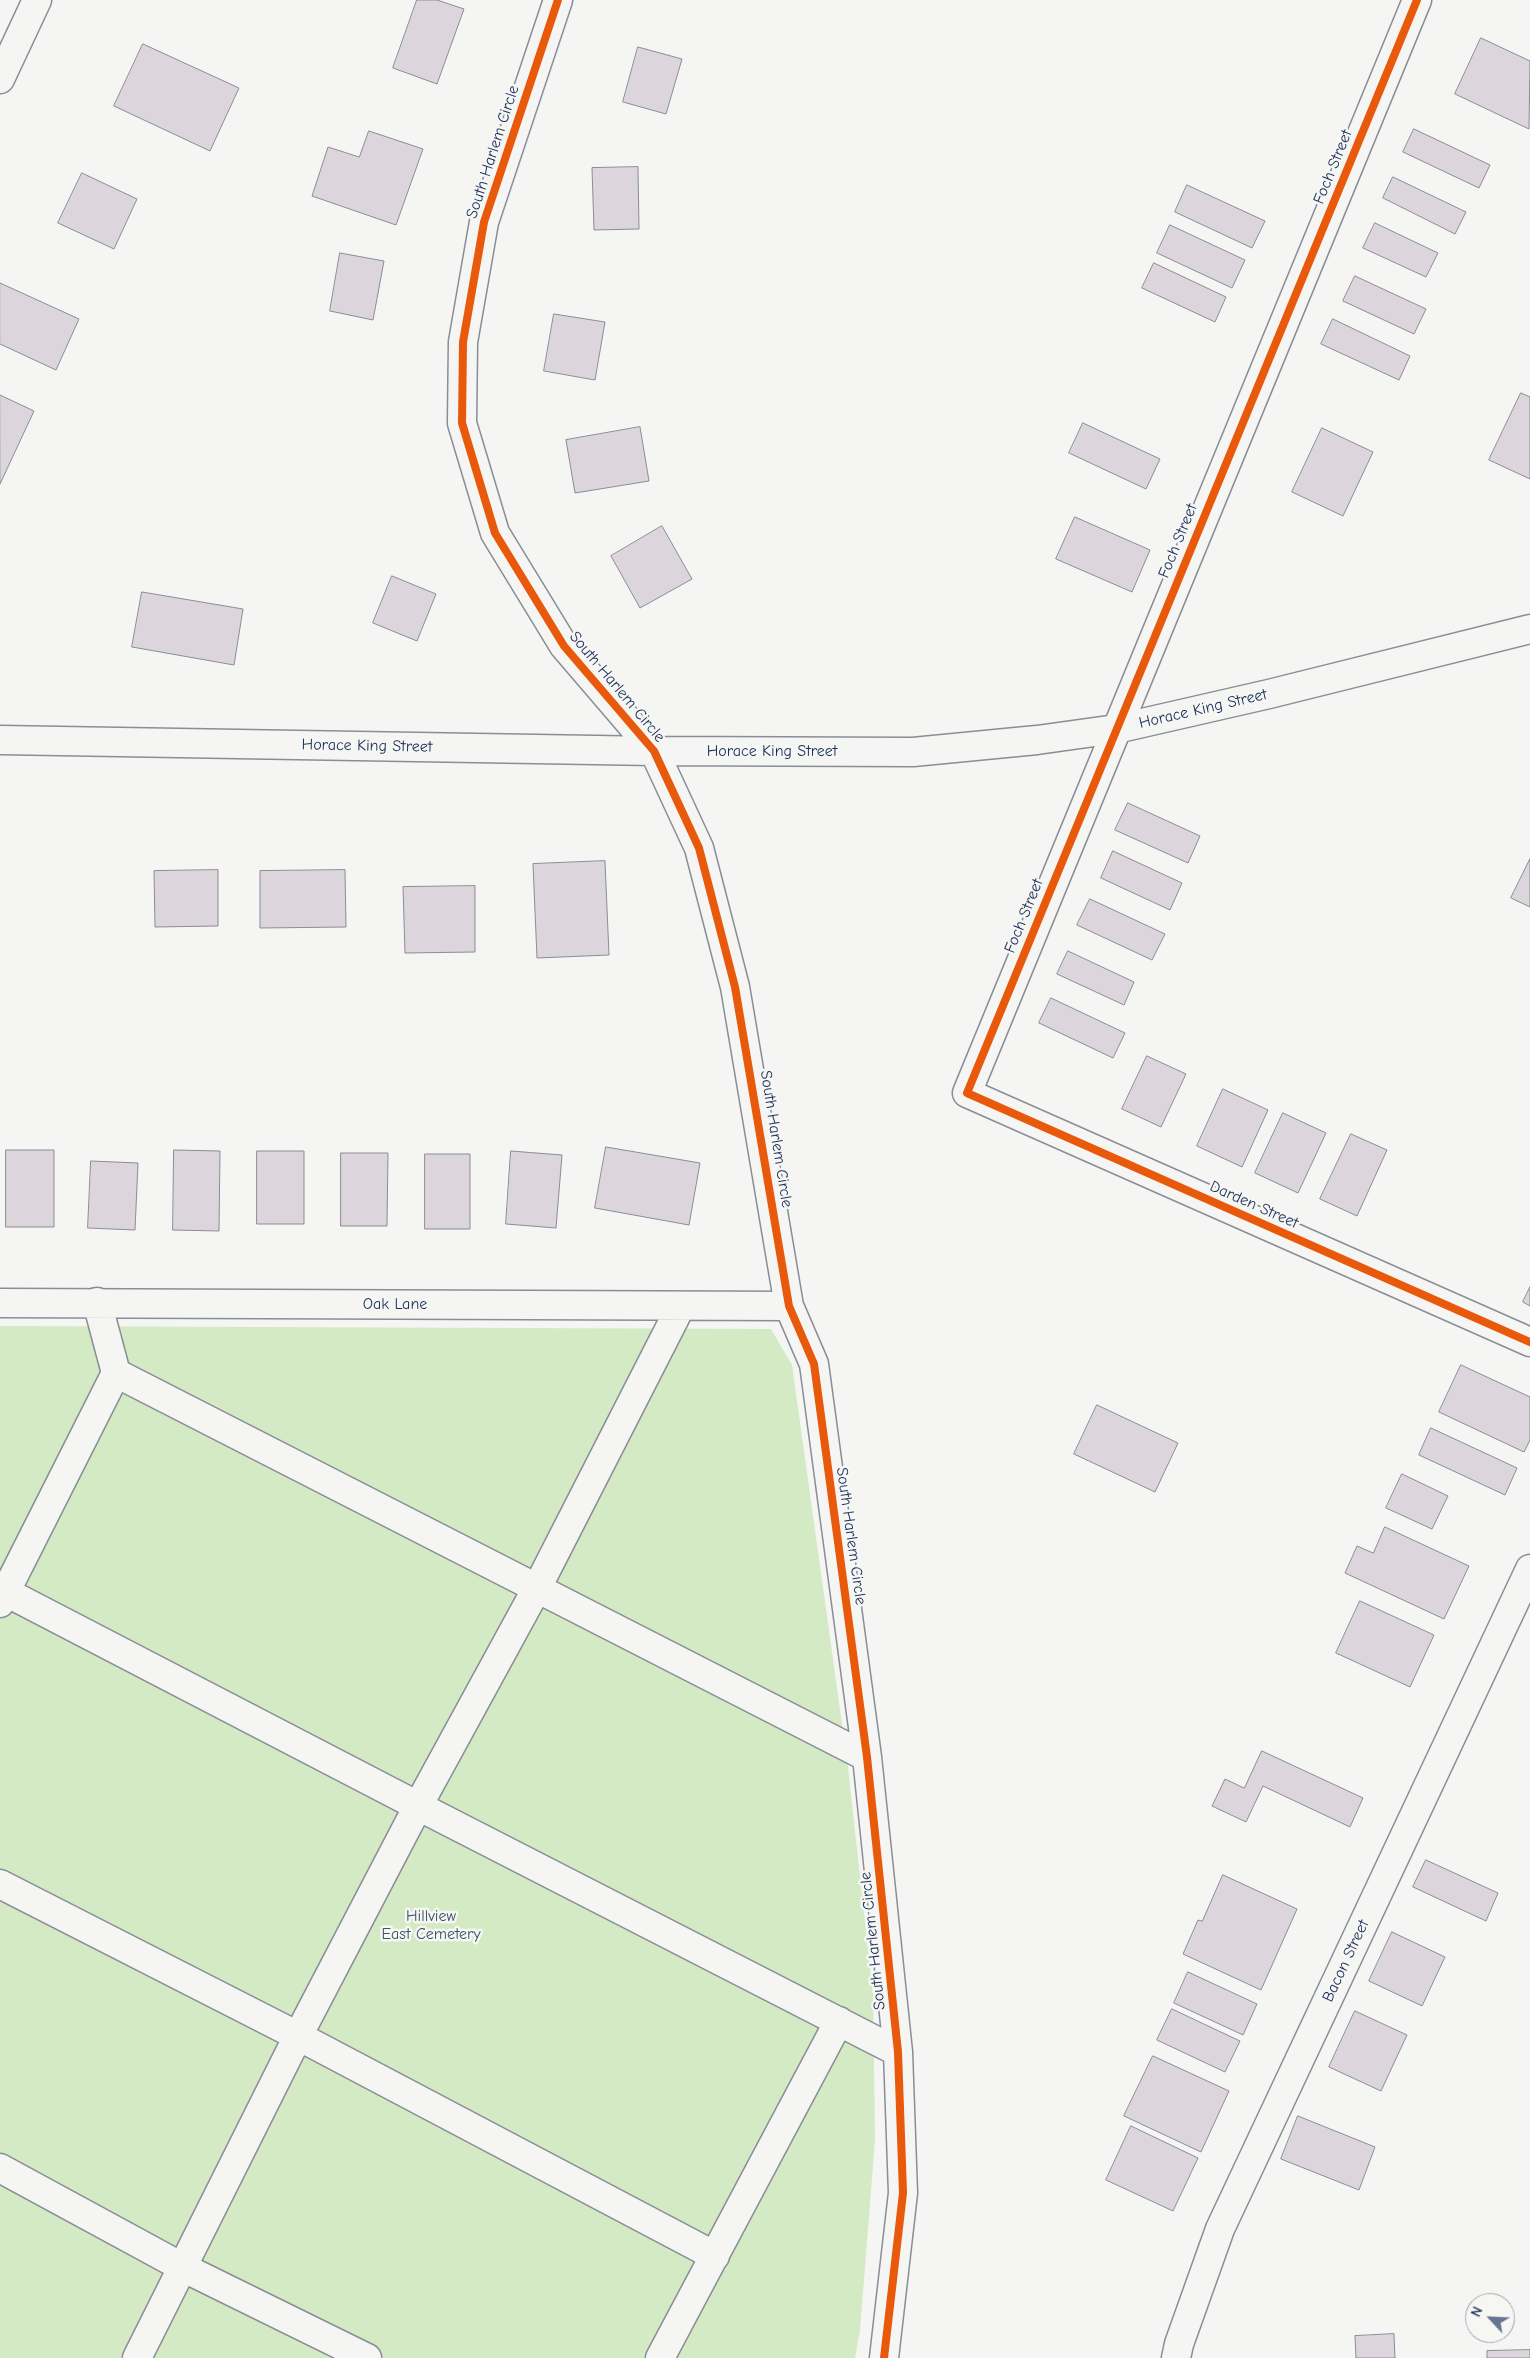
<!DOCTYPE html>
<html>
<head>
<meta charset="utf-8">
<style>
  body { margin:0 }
  #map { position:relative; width:1530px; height:2358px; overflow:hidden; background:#f5f5f3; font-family:"Comic Neue",sans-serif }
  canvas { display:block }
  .north { position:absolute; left:1465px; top:2293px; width:50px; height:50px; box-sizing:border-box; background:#f6f6f2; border:1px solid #9ea6b7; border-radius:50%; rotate:295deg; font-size:14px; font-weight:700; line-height:20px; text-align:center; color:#1b2f5e }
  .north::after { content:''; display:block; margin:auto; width:18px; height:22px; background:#677492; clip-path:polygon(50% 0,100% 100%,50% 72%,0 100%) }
</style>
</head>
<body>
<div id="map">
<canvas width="1530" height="2358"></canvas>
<div class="north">N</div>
</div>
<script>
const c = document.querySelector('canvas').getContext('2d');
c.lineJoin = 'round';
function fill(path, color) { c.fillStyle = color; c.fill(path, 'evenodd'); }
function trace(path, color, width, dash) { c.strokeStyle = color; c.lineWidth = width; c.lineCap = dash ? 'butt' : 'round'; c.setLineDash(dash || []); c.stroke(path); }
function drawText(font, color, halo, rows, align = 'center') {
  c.font = font + ' "Comic Neue",sans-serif'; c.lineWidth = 5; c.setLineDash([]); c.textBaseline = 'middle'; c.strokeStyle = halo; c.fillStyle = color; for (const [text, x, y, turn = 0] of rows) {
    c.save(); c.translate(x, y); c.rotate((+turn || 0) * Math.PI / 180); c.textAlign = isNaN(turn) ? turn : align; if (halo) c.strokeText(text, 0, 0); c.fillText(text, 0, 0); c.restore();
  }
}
const green = new Path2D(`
  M 0,1326 L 771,1329 L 792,1365 L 848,1767 L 873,1995 L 875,2140 L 860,2330 L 855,2358 L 0,2358 Z`);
const building = new Path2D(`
  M 417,0 L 437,0 L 464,9 L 437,84 L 393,68 Z
  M 1481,38 L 1530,61 L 1529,129 L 1455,94 Z
  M 143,44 L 239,88 L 210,151 L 114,106 Z
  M 638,47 L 682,59 L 666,114 L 623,102 Z
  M 1414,129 L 1490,165 L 1479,188 L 1403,152 Z
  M 369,131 L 423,149 L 396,225 L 312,196 L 328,147 L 359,157 Z
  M 638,167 L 639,229 L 594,230 L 592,168 Z
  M 82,173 L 137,199 L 114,249 L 58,223 Z
  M 1393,177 L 1466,212 L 1455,234 L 1383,198 Z
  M 1187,185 L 1265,221 L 1252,248 L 1175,212 Z
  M 1375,223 L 1438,253 L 1426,277 L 1363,248 Z
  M 1170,225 L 1245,260 L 1232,288 L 1157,253 Z
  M 340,253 L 384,261 L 373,320 L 330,311 Z
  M 1154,263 L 1226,297 L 1215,322 L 1142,288 Z
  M 1355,276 L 1426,309 L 1414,334 L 1343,301 Z
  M 0,283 L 79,319 L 56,370 L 0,344 Z
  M 554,314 L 605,322 L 595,380 L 544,371 Z
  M 1333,319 L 1410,356 L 1399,380 L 1321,344 Z
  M 1521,393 L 1530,397 L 1530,479 L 1489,460 Z
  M 0,395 L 34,411 L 0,484 Z
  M 1083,423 L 1160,459 L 1146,489 L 1069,453 Z
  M 640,427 L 649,481 L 575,493 L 566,440 Z
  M 1322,428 L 1373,452 L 1343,516 L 1292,492 Z
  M 1075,517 L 1150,550 L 1132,592 L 1056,559 Z
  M 662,526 L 692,579 L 640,608 L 611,556 Z
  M 392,576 L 436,594 L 417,641 L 373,623 Z
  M 142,592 L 243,609 L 234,665 L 132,647 Z
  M 1128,803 L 1200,836 L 1188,863 L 1115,830 Z
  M 1113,851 L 1182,883 L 1170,910 L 1101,878 Z
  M 1530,859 L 1530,907 L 1511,898 Z
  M 605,861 L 609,955 L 537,958 L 533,864 Z
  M 218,870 L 218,926 L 155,927 L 154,871 Z
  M 345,870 L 346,927 L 260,928 L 260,871 Z
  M 475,886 L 475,952 L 405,953 L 403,887 Z
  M 1090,899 L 1165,934 L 1152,960 L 1077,925 Z
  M 1068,951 L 1134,982 L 1124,1005 L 1057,974 Z
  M 1051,998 L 1125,1033 L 1113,1058 L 1039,1023 Z
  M 1147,1056 L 1186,1074 L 1161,1127 L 1122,1109 Z
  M 1223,1089 L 1268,1110 L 1242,1167 L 1197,1146 Z
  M 1283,1113 L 1326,1133 L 1298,1193 L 1255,1173 Z
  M 1351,1134 L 1387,1150 L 1357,1216 L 1320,1199 Z
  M 606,1147 L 700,1163 L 689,1225 L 595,1208 Z
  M 6,1150 L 54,1150 L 54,1227 L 6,1227 Z
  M 174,1150 L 220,1151 L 219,1231 L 173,1230 Z
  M 257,1151 L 304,1151 L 304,1224 L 257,1224 Z
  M 511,1151 L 562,1155 L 556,1228 L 506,1224 Z
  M 341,1153 L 388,1153 L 387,1226 L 341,1226 Z
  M 425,1154 L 470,1154 L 470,1229 L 425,1229 Z
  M 91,1161 L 138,1163 L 135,1230 L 88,1228 Z
  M 1530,1287 L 1530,1306 L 1523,1302 Z
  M 1461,1365 L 1530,1397 L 1530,1440 L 1524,1452 L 1439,1412 Z
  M 1097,1405 L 1178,1443 L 1155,1492 L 1074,1454 Z
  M 1431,1428 L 1517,1468 L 1505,1495 L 1419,1455 Z
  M 1402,1474 L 1448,1496 L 1432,1529 L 1386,1508 Z
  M 1385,1527 L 1469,1566 L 1444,1619 L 1345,1573 L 1357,1546 L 1373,1553 Z
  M 1360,1601 L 1434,1635 L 1410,1687 L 1336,1653 Z
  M 1262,1751 L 1363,1798 L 1350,1827 L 1263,1786 L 1246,1822 L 1212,1806 L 1225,1779 L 1244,1788 Z
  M 1426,1860 L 1498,1893 L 1486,1921 L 1413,1887 Z
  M 1223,1875 L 1297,1909 L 1261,1990 L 1183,1954 L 1198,1920 L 1202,1921 Z
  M 1392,1932 L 1445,1957 L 1422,2006 L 1369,1981 Z
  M 1188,1972 L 1257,2004 L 1243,2035 L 1174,2003 Z
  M 1172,2009 L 1240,2041 L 1225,2072 L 1157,2040 Z
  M 1355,2011 L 1407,2035 L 1381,2091 L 1329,2067 Z
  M 1153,2056 L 1229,2091 L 1201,2152 L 1124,2116 Z
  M 1298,2116 L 1375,2147 L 1359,2190 L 1281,2159 Z
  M 1131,2126 L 1198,2158 L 1173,2211 L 1106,2180 Z
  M 1394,2334 L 1395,2358 L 1356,2358 L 1355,2336 Z
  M 1530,2350 L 1530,2358 L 1487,2358 L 1487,2351 Z`);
const minor = new Path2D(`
  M 558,0 L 484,222 L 463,342 L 462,423 L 495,533 L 564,646 L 654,751 L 699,848 L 735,987 L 789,1306 L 814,1364 L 867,1757 L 898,2052 L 903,2193 L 884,2358
  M 1417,0 L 967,1093 L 1530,1342
  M 0,79 L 37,0
  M 0,740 L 654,751 L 913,752 L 1037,740 L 1116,729 L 1269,694 L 1530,629
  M 0,1303 L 789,1306
  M 116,1373 L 867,1757
  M 0,1589 L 418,1806 L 898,2052
  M 0,1603 L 116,1373 L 97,1302
  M 0,1884 L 298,2036 L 715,2256
  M 0,2168 L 184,2268 L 367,2358
  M 137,2358 L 298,2036 L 418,1806 L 537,1588 L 681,1306
  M 660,2358 L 839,2021
  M 1176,2358 L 1179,2344 L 1220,2229 L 1530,1569`);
const cycleway = new Path2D(`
  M 558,0 L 484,222 L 463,342 L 462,423 L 495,533 L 564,646 L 654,751 L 699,848 L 735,987 L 789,1306 L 814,1364 L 867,1757 L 898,2052 L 903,2193 L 884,2358
  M 1417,0 L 967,1093 L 1530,1342`);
const streetNames = [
  ["South Harlem Circle",493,152,-72],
  ["Foch Street",1333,167,-68],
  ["Foch Street",1178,541,-68],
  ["South Harlem Circle",617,687,50],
  ["Horace King Street",1203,709,-13],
  ["Horace King Street",367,746,1],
  ["Horace King Street",772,751],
  ["Foch Street",1024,916,-68],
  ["South Harlem Circle",776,1139,81],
  ["Darden Street",1254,1205,24],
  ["Oak Lane",395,1304],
  ["South Harlem Circle",851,1536,82],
  ["South Harlem Circle",873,1941,-96],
  ["Bacon Street",1346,1961,-65]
];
const parkNames = [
  ["Hillview",431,1916],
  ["East Cemetery",431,1934]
];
fill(green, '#d3eac4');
fill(building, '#dcd5dc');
trace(building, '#898d95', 1);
trace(minor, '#898d95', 31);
trace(minor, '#f5f5f3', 28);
trace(cycleway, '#e8590c', 8);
drawText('16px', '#1b2f5e', '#f6f6f2', streetNames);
drawText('16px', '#3a536b', '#f6f6f2', parkNames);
</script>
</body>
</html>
